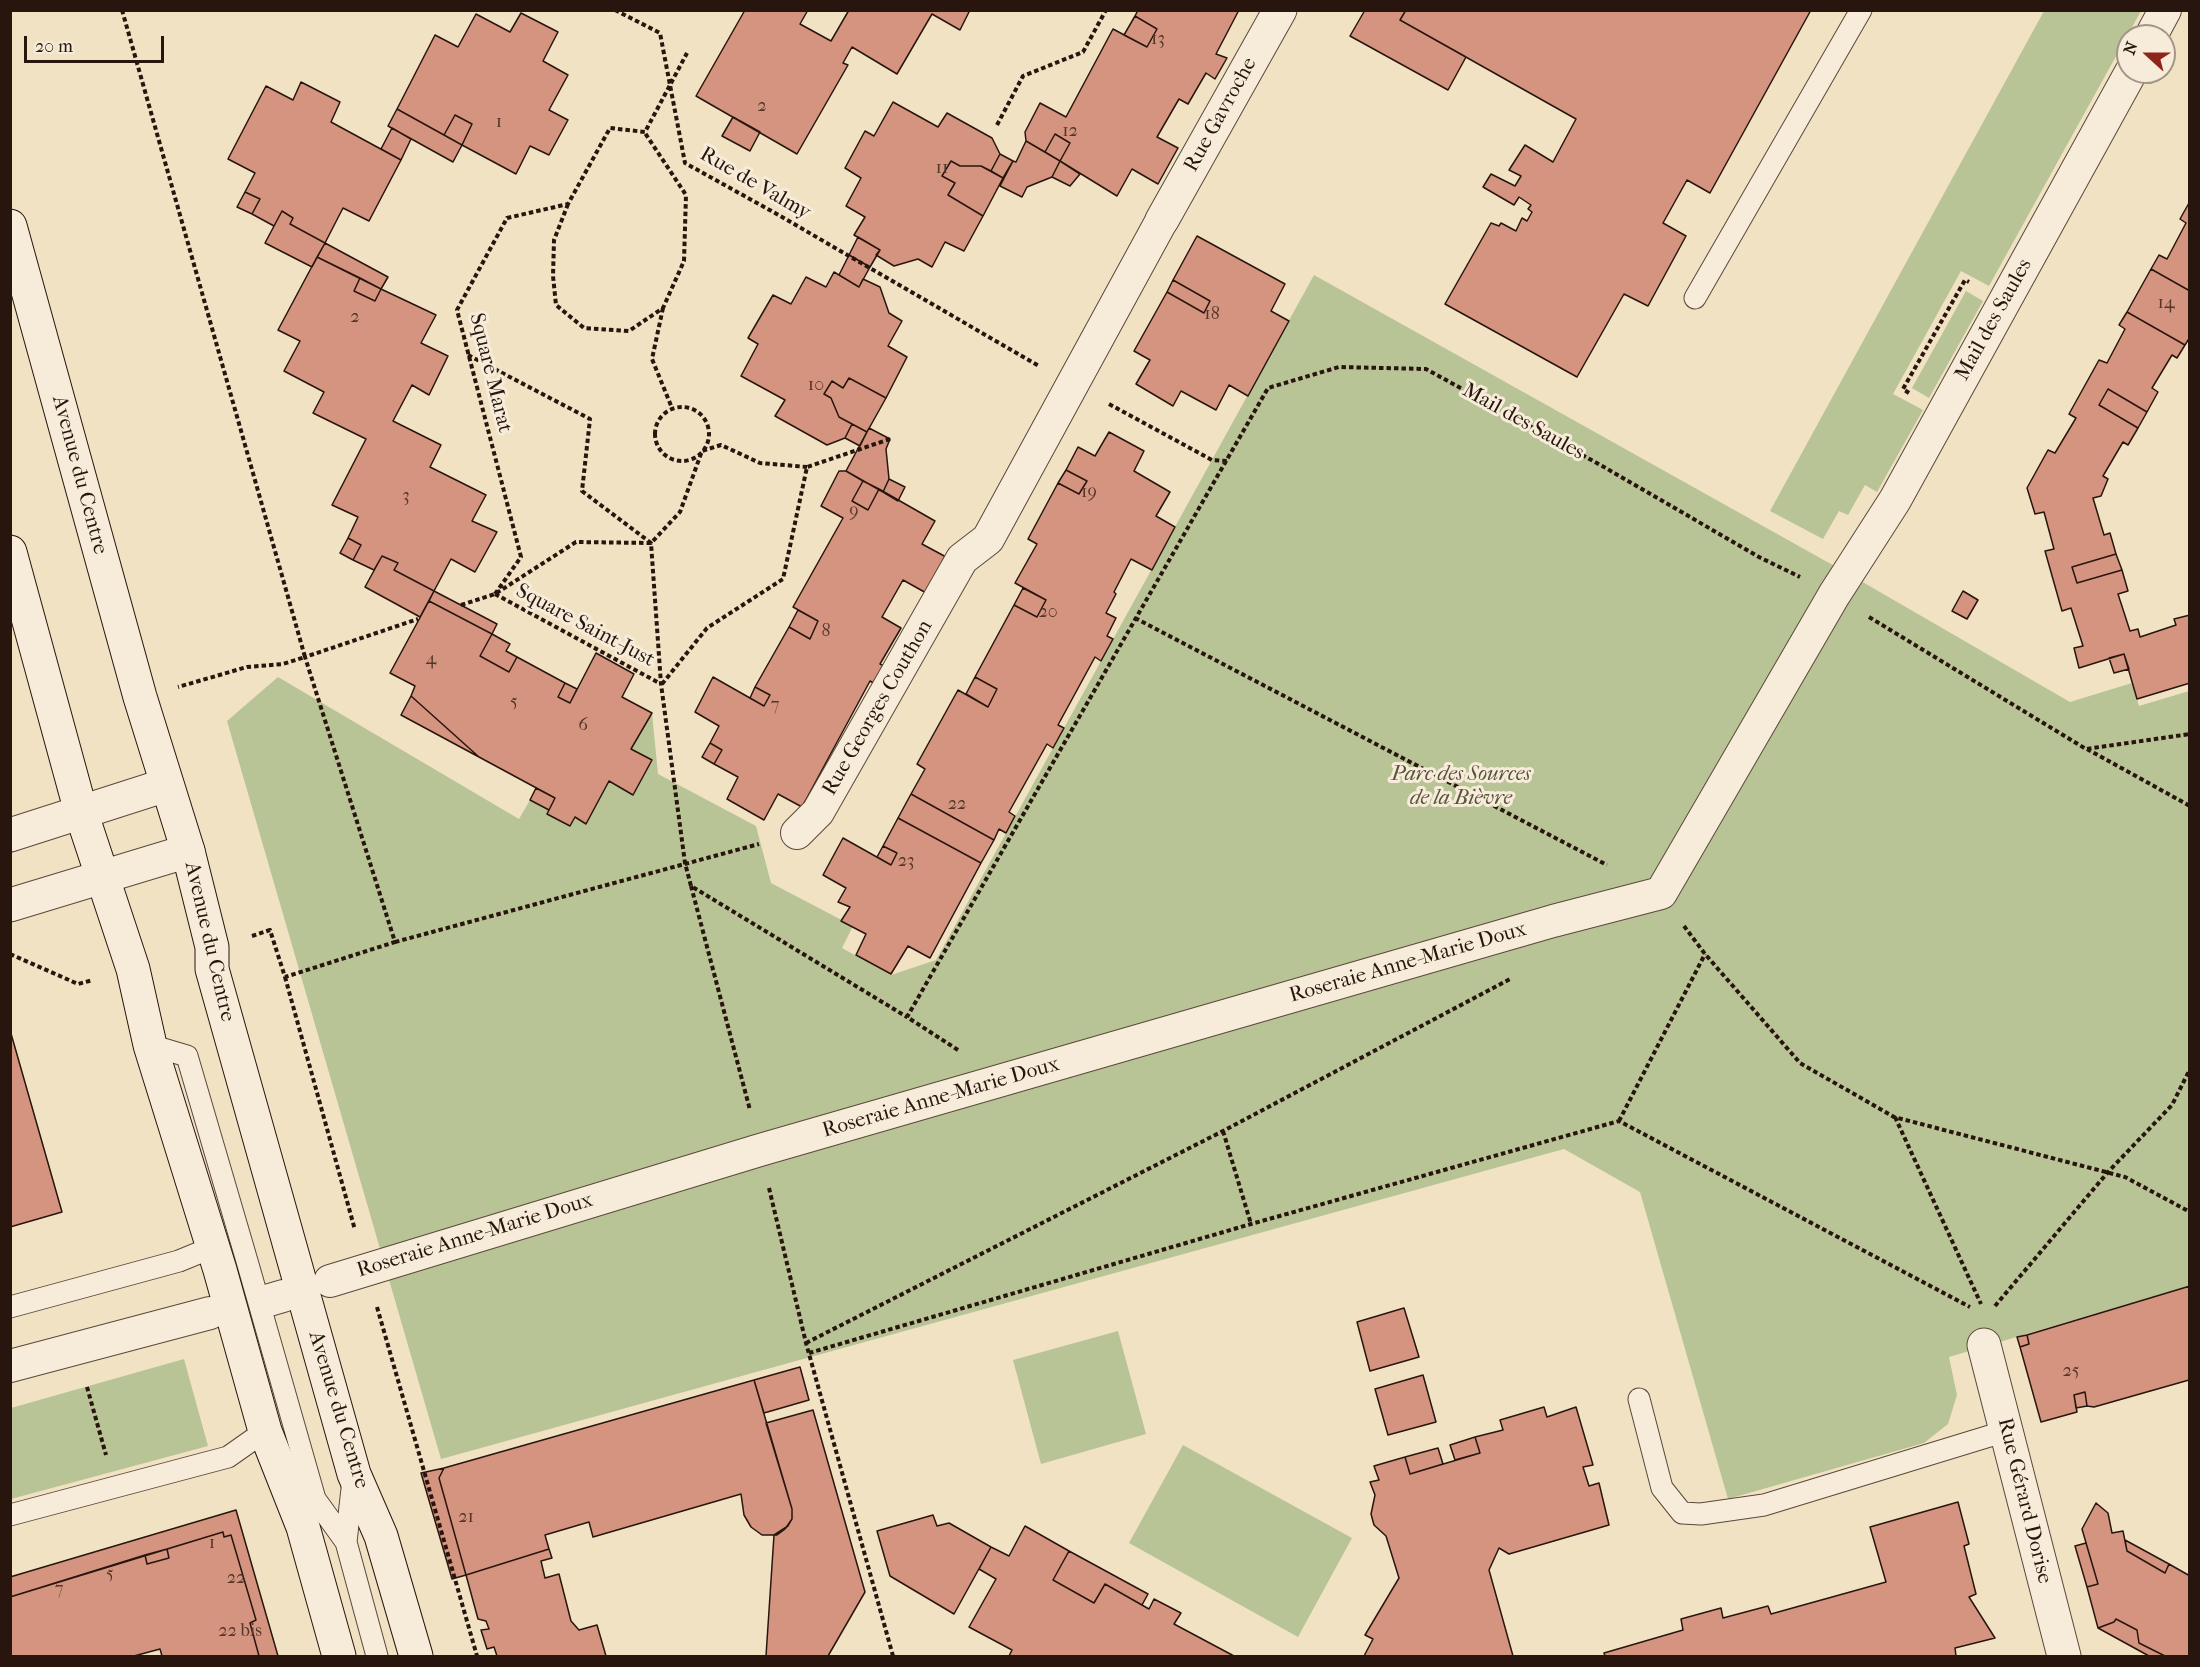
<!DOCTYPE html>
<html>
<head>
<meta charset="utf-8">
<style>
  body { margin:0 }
  #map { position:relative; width:2200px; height:1667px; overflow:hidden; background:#f1e2c4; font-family:"IM FELL French Canon",serif }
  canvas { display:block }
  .frame { position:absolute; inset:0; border:12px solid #28150d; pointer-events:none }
  .north { position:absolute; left:2116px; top:24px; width:60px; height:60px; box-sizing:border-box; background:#f6ecd9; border:2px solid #a49687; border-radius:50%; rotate:291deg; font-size:16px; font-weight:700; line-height:24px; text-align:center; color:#28150d }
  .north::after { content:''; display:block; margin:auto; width:21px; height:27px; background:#8f2418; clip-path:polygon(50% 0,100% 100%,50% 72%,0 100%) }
  .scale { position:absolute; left:24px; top:36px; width:140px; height:27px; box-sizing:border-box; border:3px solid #28150d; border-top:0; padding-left:8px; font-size:18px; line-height:21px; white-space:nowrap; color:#28150d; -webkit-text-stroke:4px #f6ecd9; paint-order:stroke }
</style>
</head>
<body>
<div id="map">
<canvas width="2200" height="1667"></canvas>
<div class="frame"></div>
<div class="north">N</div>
<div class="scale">20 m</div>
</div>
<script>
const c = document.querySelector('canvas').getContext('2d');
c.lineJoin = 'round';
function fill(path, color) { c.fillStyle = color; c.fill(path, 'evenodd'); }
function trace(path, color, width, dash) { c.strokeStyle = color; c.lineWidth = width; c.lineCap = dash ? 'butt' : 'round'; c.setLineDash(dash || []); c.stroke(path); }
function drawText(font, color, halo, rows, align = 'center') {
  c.font = font + ' "IM FELL French Canon",serif'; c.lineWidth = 6; c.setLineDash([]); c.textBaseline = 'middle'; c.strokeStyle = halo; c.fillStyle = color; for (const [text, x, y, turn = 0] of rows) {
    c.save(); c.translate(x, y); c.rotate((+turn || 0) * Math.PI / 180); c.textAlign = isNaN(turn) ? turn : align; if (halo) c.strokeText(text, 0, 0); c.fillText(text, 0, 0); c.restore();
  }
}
const green = new Path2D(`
  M 2044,11 L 2141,11 L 1989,286 L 1961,271 L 1893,394 L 1923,410 L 1877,492 L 1865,485 L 1848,515 L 1839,511 L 1823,539 L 1770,511 Z
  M 1314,275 L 1847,573 L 2070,702 L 2132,683 L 2139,706 L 2189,691 L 2189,1286 L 1949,1357 L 1957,1395 L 1948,1424 L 1924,1443 L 1728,1499 L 1640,1192 L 1564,1149 L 441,1459 L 227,721 L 278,677 L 519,819 L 530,800 L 549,810 L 548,814 L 569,826 L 575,817 L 586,823 L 609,781 L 633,795 L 652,760 L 631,749 L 652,713 L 658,774 L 756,826 L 771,883 L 853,926 L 842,948 L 891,975 L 936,960 Z
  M 1966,291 L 1983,301 L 1929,398 L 1912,388 Z
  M 1118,1331 L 1146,1434 L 1041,1464 L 1013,1360 Z
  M 184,1359 L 208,1446 L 11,1499 L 11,1408 Z
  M 1183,1445 L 1352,1538 L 1298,1637 L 1129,1543 Z`);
const building = new Path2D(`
  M 745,10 L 808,10 L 800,24 L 831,41 L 849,10 L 970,10 L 960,30 L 932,14 L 897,74 L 852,47 L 843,63 L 848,65 L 797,154 L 696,96 Z
  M 1138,10 L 1239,10 L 1216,54 L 1227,58 L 1215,79 L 1206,73 L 1188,104 L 1179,99 L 1157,137 L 1178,148 L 1158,184 L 1132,169 L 1117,196 L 1060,161 L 1070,143 L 1055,134 L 1045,152 L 1026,141 L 1025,132 L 1040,103 L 1066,117 L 1113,29 L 1147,47 L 1157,29 L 1135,16 Z
  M 1365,10 L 1406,10 L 1400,20 L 1466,57 L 1448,90 L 1350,36 Z
  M 1406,10 L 1811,10 L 1710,193 L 1687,180 L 1663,223 L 1686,236 L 1648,306 L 1624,294 L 1577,377 L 1445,304 L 1491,223 L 1499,226 L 1501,223 L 1516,231 L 1522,218 L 1527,221 L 1532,212 L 1528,209 L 1531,205 L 1519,197 L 1514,205 L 1483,187 L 1491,174 L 1515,186 L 1521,176 L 1509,170 L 1525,145 L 1553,162 L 1576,119 L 1400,20 Z
  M 521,13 L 558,32 L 543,61 L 568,75 L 549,110 L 568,120 L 549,155 L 530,146 L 516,174 L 462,145 L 472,124 L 455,115 L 444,135 L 397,109 L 435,35 L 458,47 L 476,14 L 510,32 Z
  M 1135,16 L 1157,29 L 1147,47 L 1124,35 Z
  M 301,82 L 340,102 L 331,122 L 401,160 L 369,221 L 343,208 L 325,243 L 290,224 L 293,218 L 282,211 L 274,226 L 252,214 L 260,199 L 245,192 L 255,173 L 228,159 L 266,86 L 293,100 Z
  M 893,102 L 938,127 L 947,113 L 992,138 L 1000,154 L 991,171 L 981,166 L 960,166 L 951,161 L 942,176 L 955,183 L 948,195 L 983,216 L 964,251 L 945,242 L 932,267 L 918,259 L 894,266 L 876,255 L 880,250 L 854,235 L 865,217 L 846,206 L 861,178 L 845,168 L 865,131 L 874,136 Z
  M 397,109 L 462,145 L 453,162 L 388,126 Z
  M 455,115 L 472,124 L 462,145 L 444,135 Z
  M 733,117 L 760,132 L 750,151 L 722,136 Z
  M 392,128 L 411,139 L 401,160 L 381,149 Z
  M 1055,134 L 1070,143 L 1060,161 L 1045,152 Z
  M 1026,141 L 1060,161 L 1052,177 L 1027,187 L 1022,197 L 1000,186 L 1013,161 L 1016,162 Z
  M 1000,154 L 1013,161 L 1003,178 L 991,171 Z
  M 951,161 L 960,166 L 981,166 L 1003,178 L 983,216 L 948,195 L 955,183 L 942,176 Z
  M 1060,161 L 1080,174 L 1070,186 L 1052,177 Z
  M 245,192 L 260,199 L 252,214 L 237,207 Z
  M 2189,203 L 2190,204 L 2190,291 L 2151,269 L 2159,255 L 2167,259 L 2186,223 L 2180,219 Z
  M 282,211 L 293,218 L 290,224 L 325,243 L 312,267 L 265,243 Z
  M 1197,236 L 1285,284 L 1271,311 L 1289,321 L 1248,396 L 1229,385 L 1216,410 L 1181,391 L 1173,406 L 1136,384 L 1150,360 L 1134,351 L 1167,292 L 1204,313 L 1210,301 L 1173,280 Z
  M 858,237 L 880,250 L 870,267 L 849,255 Z
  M 325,243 L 388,277 L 381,289 L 317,257 Z
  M 849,255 L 870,267 L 859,287 L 839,275 Z
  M 317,257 L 360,278 L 354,291 L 375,301 L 381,289 L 436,315 L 421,343 L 448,356 L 429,395 L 412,385 L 393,421 L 441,445 L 430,467 L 486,495 L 472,521 L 497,532 L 475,572 L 451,559 L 434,591 L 394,570 L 398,563 L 382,556 L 374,570 L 353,560 L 361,545 L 348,538 L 358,517 L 332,505 L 366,439 L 313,413 L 324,392 L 284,371 L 300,341 L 278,330 Z
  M 2151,269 L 2190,291 L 2190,337 L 2185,345 L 2127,312 Z
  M 834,272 L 859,287 L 863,279 L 880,287 L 889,313 L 902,321 L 888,346 L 907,357 L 886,398 L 849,378 L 843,388 L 832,381 L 824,394 L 831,398 L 839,417 L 852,424 L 845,438 L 827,445 L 775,416 L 785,400 L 741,376 L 758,344 L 748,338 L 773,295 L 791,304 L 806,277 L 826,287 Z
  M 360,278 L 381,289 L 375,301 L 354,291 Z
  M 1173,280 L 1210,301 L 1204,313 L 1167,292 Z
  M 2127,312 L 2185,345 L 2177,358 L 2172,355 L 2152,388 L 2158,392 L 2147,412 L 2108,389 L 2099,405 L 2138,428 L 2128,445 L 2123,442 L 2103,476 L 2108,479 L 2101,496 L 2093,498 L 2104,535 L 2110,533 L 2116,554 L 2072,567 L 2077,583 L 2122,570 L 2128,591 L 2118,594 L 2130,631 L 2138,629 L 2140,637 L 2176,625 L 2174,619 L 2190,615 L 2190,683 L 2137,699 L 2124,654 L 2079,668 L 2074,648 L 2083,646 L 2071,608 L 2062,611 L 2045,551 L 2054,549 L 2044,512 L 2035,514 L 2027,488 L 2048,450 L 2055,453 L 2076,418 L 2069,414 L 2099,360 L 2107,363 L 2125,329 L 2119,325 Z
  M 849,378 L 886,398 L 867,432 L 839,417 L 831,398 L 824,394 L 832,381 L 843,388 Z
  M 2108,389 L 2147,412 L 2138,428 L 2099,405 Z
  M 852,424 L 867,432 L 860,446 L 845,438 Z
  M 869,428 L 890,439 L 886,449 L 889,479 L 883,492 L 846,471 Z
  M 1109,432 L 1144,451 L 1134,471 L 1170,492 L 1156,516 L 1175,527 L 1152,570 L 1131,559 L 1114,592 L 1116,594 L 1106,613 L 1116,618 L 1107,636 L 1113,639 L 1101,661 L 1095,657 L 1058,725 L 1064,728 L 1053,748 L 1047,744 L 1009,812 L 1015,816 L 1006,833 L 999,829 L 994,840 L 911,794 L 925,769 L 917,764 L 958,690 L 988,707 L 997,689 L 975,677 L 1014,605 L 1037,617 L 1046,600 L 1015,583 L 1037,544 L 1028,539 L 1058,483 L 1079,494 L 1087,481 L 1066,470 L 1078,447 L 1095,456 Z
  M 1066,470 L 1087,481 L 1079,494 L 1058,483 Z
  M 839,471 L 846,471 L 863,481 L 852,501 L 868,510 L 879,489 L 935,521 L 922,544 L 948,558 L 928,594 L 903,580 L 882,617 L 901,628 L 880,664 L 887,667 L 877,685 L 870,681 L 802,807 L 778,794 L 764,820 L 727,799 L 738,777 L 714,764 L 722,750 L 710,743 L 719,726 L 695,712 L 713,677 L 764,706 L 770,695 L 755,687 L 789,627 L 810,639 L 818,621 L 793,607 L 843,518 L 821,506 Z
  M 889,479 L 905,487 L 898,501 L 883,492 Z
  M 863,481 L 879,489 L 868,510 L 852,501 Z
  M 348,538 L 361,545 L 353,560 L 340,553 Z
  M 2116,554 L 2122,570 L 2077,583 L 2072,567 Z
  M 382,556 L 398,563 L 394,570 L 434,591 L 420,617 L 365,587 Z
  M 1023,588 L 1046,600 L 1037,617 L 1014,605 Z
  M 434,591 L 497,624 L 492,634 L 429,601 Z
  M 1963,591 L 1978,600 L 1967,619 L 1952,611 Z
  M 429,601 L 492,634 L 480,656 L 509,672 L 517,657 L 565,683 L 558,697 L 570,703 L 596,653 L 634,674 L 622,697 L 652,713 L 631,749 L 652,760 L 633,795 L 609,781 L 586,824 L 575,817 L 570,826 L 547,814 L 555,798 L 479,757 L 411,696 L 415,686 L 390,673 Z
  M 798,610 L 818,621 L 810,639 L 789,627 Z
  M 492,634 L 510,644 L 506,651 L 517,657 L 509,672 L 480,656 Z
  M 2124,654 L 2129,669 L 2114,673 L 2109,658 Z
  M 975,677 L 997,689 L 988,707 L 966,694 Z
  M 565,683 L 577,689 L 570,703 L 558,697 Z
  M 755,687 L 770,695 L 764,706 L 750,698 Z
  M 411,696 L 440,722 L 479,757 L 401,715 Z
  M 710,743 L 722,750 L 714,764 L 702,757 Z
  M 536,788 L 555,798 L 549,810 L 530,800 Z
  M 911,794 L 994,840 L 981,863 L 898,818 Z
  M 898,818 L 981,863 L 930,958 L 908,946 L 891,974 L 856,955 L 866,934 L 841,921 L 850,907 L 838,902 L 846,888 L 823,875 L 843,838 L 891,865 L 897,853 L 883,846 Z
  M 883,846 L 897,853 L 891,865 L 877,857 Z
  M 10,1030 L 62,1212 L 10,1227 Z
  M 2190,1286 L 2190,1382 L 2189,1380 L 2094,1407 L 2087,1406 L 2085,1392 L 2074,1395 L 2077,1412 L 2041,1422 L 2020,1347 L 2029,1344 L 2027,1335 Z
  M 1404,1308 L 1419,1357 L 1370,1371 L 1357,1322 Z
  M 2027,1335 L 2029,1344 L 2020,1347 L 2017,1337 Z
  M 800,1367 L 809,1400 L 764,1413 L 754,1380 Z
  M 1423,1375 L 1436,1422 L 1388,1435 L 1375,1389 Z
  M 754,1380 L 792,1509 L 792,1519 L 785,1529 L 777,1535 L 762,1535 L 751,1527 L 744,1515 L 741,1494 L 593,1537 L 589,1522 L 545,1535 L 549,1549 L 466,1575 L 439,1478 L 444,1468 Z
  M 2085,1392 L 2087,1406 L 2076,1408 L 2074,1395 Z
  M 1544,1407 L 1547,1417 L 1576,1407 L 1593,1465 L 1583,1467 L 1589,1486 L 1599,1483 L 1609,1525 L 1509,1554 L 1499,1548 L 1489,1570 L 1513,1656 L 1364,1656 L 1373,1639 L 1365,1635 L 1399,1578 L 1386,1536 L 1374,1525 L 1371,1514 L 1375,1495 L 1370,1482 L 1379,1480 L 1374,1466 L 1405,1457 L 1410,1474 L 1480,1453 L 1475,1437 L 1503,1430 L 1500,1420 Z
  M 813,1410 L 865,1592 L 828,1656 L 766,1656 L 774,1535 L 788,1526 L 792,1519 L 792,1509 L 766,1423 Z
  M 1475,1437 L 1480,1453 L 1455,1460 L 1450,1445 Z
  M 1438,1448 L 1443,1464 L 1410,1474 L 1405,1457 Z
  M 444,1468 L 439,1478 L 466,1575 L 452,1579 L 421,1473 Z
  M 1958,1502 L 1969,1544 L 1964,1546 L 1976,1594 L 1969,1597 L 1995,1638 L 1955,1648 L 1956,1656 L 1605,1656 L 1604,1653 L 1683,1630 L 1681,1619 L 1721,1608 L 1723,1618 L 1768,1606 L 1771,1614 L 1886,1582 L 1870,1527 Z
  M 2096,1503 L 2108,1513 L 2112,1533 L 2123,1531 L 2127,1551 L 2165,1573 L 2169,1564 L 2190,1576 L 2190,1656 L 2165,1656 L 2139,1643 L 2137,1630 L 2116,1619 L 2114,1622 L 2098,1628 L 2087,1587 L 2098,1584 L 2082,1529 Z
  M 236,1510 L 278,1656 L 259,1656 L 250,1623 L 256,1620 L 231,1535 L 224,1537 L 223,1532 L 10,1597 L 10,1577 Z
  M 933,1515 L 937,1526 L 949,1523 L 991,1547 L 954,1614 L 890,1576 L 877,1531 Z
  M 1025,1526 L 1069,1551 L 1053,1580 L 1094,1603 L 1105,1584 L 1149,1609 L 1154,1599 L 1181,1613 L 1174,1624 L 1234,1656 L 1009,1656 L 1012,1650 L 969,1627 L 996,1579 L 979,1569 L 991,1547 L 1009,1556 Z
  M 223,1532 L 224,1537 L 231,1535 L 256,1620 L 250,1623 L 259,1656 L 162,1656 L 160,1649 L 134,1656 L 10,1656 L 10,1597 L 145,1555 L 147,1564 L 169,1558 L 167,1549 Z
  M 2125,1540 L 2169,1564 L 2165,1573 L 2127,1551 Z
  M 2086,1543 L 2098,1584 L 2087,1587 L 2075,1546 Z
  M 167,1549 L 169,1558 L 147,1564 L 145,1555 Z
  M 549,1549 L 552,1558 L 541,1561 L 545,1578 L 559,1574 L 571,1621 L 579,1630 L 597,1625 L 606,1656 L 497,1656 L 494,1647 L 487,1649 L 481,1630 L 489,1629 L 486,1621 L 478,1619 L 466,1575 Z
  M 1069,1551 L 1148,1594 L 1142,1605 L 1105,1584 L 1094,1603 L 1053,1580 Z
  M 2116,1619 L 2137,1630 L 2139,1643 L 2165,1656 L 2149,1656 L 2098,1628 L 2114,1622 Z`);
const path = new Path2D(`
  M 122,10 L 305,657 L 283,664 L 247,667 L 178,687
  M 615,10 L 660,33 L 685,163 L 775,213 L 1039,366
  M 997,125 L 1023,76 L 1083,52 L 1106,10
  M 568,204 L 554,240 L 553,276 L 556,305 L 584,328 L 629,331 L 663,308 L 684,261 L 686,195 L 645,133
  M 663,308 L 652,359 L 672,408
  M 468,355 L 590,419 L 582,491 L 651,543 L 661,684 L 685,863 L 691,886 L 907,1017
  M 1909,393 L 1903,389 L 1965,280 L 1969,282
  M 1109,404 L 1212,460 L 1228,461
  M655 434a27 27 0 1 1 54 0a27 27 0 1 1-54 0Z
  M 495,594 L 521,557 L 457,310 L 507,218 L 568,204 L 610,128 L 645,132 L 687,53
  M 495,594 L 661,684
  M 461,605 L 495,594 L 576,542 L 651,543 L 680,512 L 702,451 L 721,445 L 760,463 L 807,467
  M 1869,617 L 2086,749 L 2190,734
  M 1135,618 L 1607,865
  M 662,684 L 707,628 L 783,579 L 807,467 L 890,439
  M 2087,749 L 2190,806
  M 691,886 L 750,1110
  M 1684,926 L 1705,954 L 1800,1063 L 1894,1117 L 2125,1177 L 2190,1212
  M 252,936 L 270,930 L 285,977 L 395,942 L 305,657 L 418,619
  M 395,942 L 759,844
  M 10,954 L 78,984 L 93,980
  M 285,977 L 355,1230
  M 958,1050 L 907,1017 L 1268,388 L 1339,367 L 1426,369 L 1604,467 L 1759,557 L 1800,577
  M 1895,1117 L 1981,1304
  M 1619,1121 L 1705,954
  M 1223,1131 L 1251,1224
  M 769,1188 L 806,1343 L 893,1656
  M 1995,1306 L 2108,1172 L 2172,1105 L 2190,1069
  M 377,1307 L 477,1656
  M 806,1343 L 1223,1131 L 1512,978
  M 809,1353 L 1251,1224 L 1619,1121 L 1970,1307
  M 87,1387 L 106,1455`);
const service = new Path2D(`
  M 1695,298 L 1861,10
  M 150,1045 L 187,1056 L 247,1261 L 315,1499 L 346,1542 L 377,1656
  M 10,1307 L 179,1261 L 213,1247
  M 1639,1399 L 1662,1488 L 1682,1513 L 1701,1514 L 1764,1505 L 2006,1431
  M 10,1515 L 228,1457 L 265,1431
  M 346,1542 L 353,1480`);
const pedestrian = new Path2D(`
  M 2151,36 L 2165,10
  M 797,833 L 818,812 L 962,559 L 988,539 L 1162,220
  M 330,1281 L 760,1150 L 1553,921 L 1661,893 L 1834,595 L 1895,500 L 2131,72
  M 266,1301 L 283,1296
  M 10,1366 L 210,1313`);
const minor = new Path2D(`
  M 1162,220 L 1280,10
  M 10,835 L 166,785
  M 10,905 L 188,851
  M 1984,1345 L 2064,1656`);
const secondary = new Path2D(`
  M 10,226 L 140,697 L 188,851 L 212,947 L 212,969 L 354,1474 L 381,1536 L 416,1656
  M 10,552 L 81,812 L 133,969 L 150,1045 L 220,1270 L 265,1431 L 303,1527 L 339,1656`);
const numberNames = [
  ["13",1158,40],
  ["2",762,107],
  ["1",499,123],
  ["12",1070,132],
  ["11",942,169],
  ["14",2166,304],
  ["18",1212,315],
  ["2",355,318],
  ["10",816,386],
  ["19",1089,493],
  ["3",406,497],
  ["9",854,512],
  ["20",1048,613],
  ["8",826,632],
  ["4",431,660],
  ["5",514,703],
  ["7",775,706],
  ["6",583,726],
  ["22",957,805],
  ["23",906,862],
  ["25",2071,1372],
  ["21",466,1518],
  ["1",212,1544],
  ["5",110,1575],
  ["22",236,1579],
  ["7",59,1590],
  ["22 bis",240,1632]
];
const streetNames = [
  ["Rue Gavroche",1221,115,-61],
  ["Rue de Valmy",755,184,30],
  ["Mail des Saules",1994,320,-61],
  ["Square Marat",490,373,76],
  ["Mail des Saules",1523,422,29],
  ["Avenue du Centre",79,475,75],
  ["Square Saint-Just",585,626,28],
  ["Rue Georges Couthon",878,708,-60],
  ["Avenue du Centre",209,942,77],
  ["Roseraie Anne-Marie Doux",1408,963,-16],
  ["Roseraie Anne-Marie Doux",941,1098,-16],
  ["Roseraie Anne-Marie Doux",475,1236,-17],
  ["Avenue du Centre",338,1410,73],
  ["Rue Gérard Dorise",2024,1501,76]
];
const parkNames = [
  ["Parc des Sources",1461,775],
  ["de la Bièvre",1461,799]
];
fill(green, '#b8c496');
fill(building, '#d4947f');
trace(building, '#28150d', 1.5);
trace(service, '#5a483b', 23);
trace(pedestrian, '#5a483b', 34);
trace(minor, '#5a483b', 35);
trace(secondary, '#28150d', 35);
trace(path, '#28150d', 4, [4.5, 3]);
trace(service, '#f6ecd9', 21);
trace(pedestrian, '#f6ecd9', 32);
trace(minor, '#f6ecd9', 33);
trace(secondary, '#f6ecd9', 33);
drawText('18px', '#53352a', null, numberNames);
drawText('21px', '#28150d', '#f6ecd9', streetNames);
drawText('italic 21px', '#5a523d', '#f6ecd9', parkNames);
</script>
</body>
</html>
